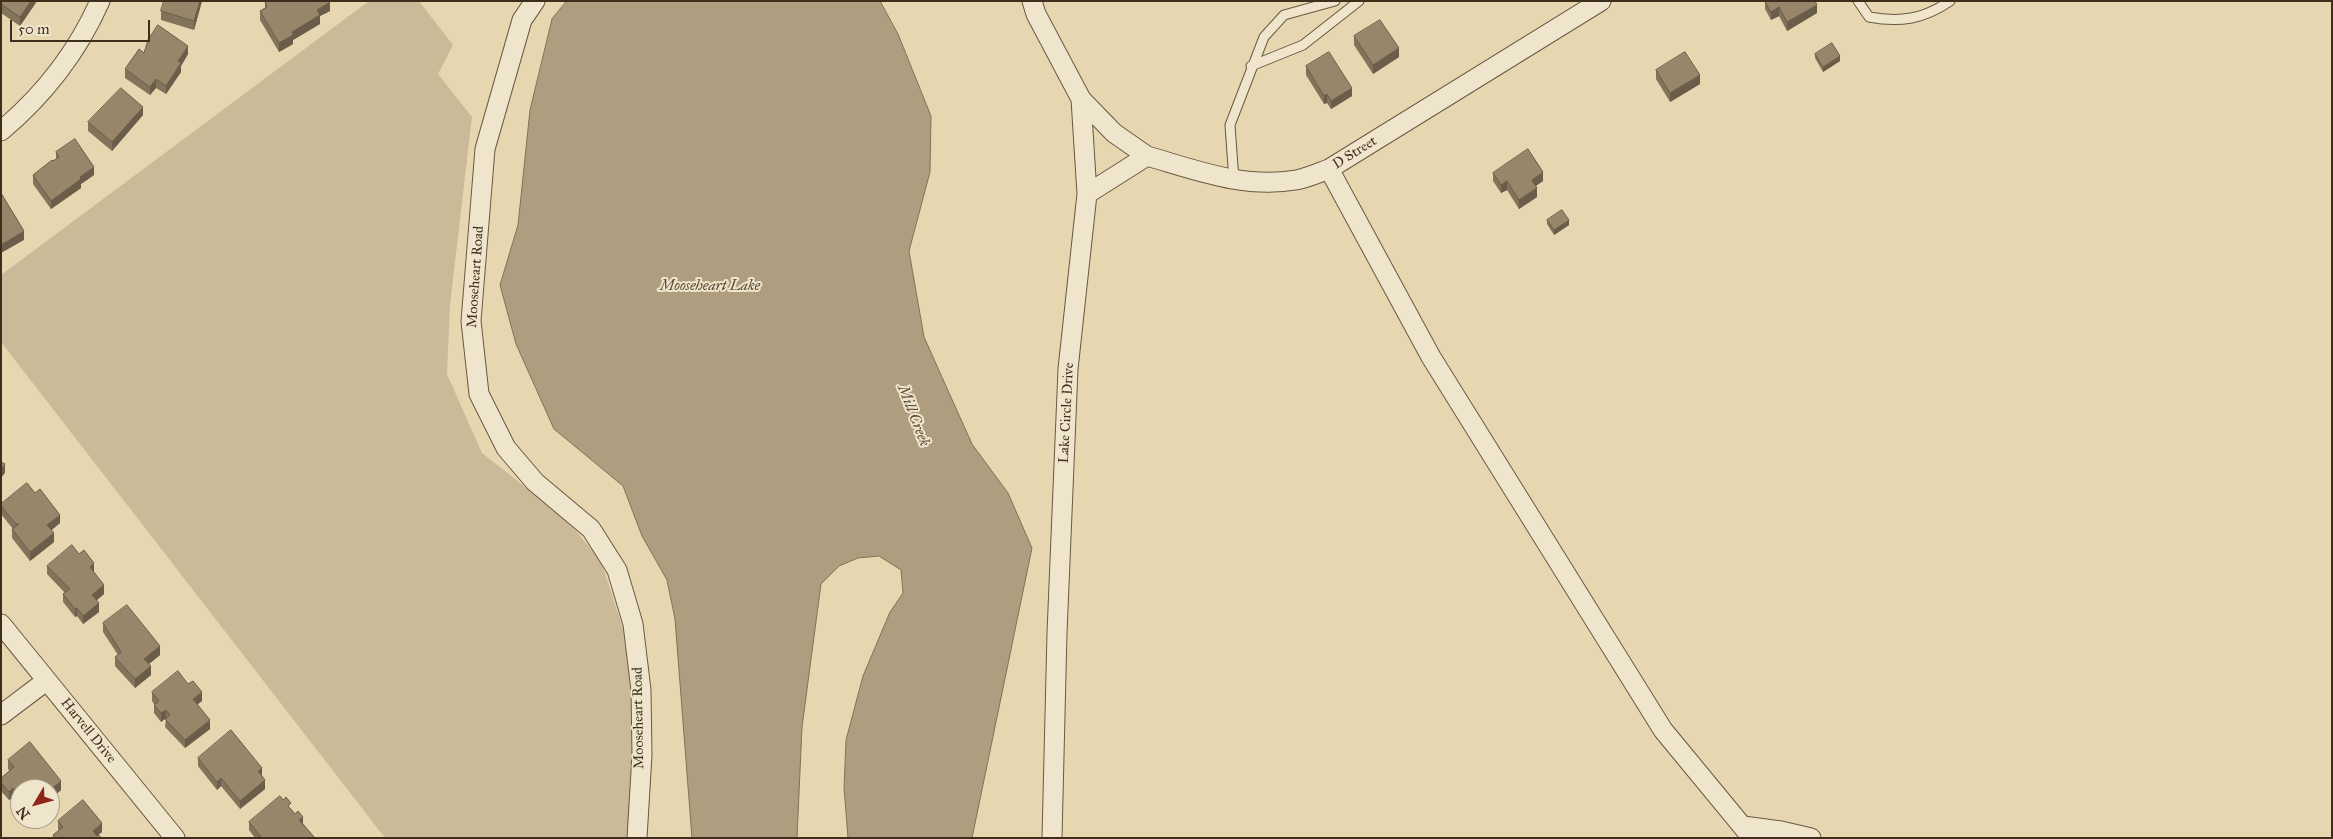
<!DOCTYPE html>
<html>
<head>
<meta charset="utf-8">
<style>
  body { margin:0 }
  #map { position:relative; width:2333px; height:839px; overflow:hidden; background:#e7d7b1; font-family:"IM FELL Great Primer",serif }
  canvas { display:block }
  .frame { position:absolute; inset:0; border:2px solid #402e1d; pointer-events:none }
  .north { position:absolute; left:10px; top:779px; width:50px; height:50px; box-sizing:border-box; background:#efe5cc; border:1px solid #a99c86; border-radius:50%; rotate:233deg; font-size:14px; font-weight:700; line-height:20px; text-align:center; color:#402e1d }
  .north::after { content:''; display:block; margin:auto; width:18px; height:22px; background:#8f2418; clip-path:polygon(50% 0,100% 100%,50% 72%,0 100%) }
  .scale { position:absolute; left:10px; top:20px; width:140px; height:22px; box-sizing:border-box; border:2px solid #402e1d; border-top:0; padding-left:6px; font-size:15px; line-height:18px; white-space:nowrap; color:#402e1d; -webkit-text-stroke:4px #efe5cc; paint-order:stroke }
</style>
</head>
<body>
<div id="map">
<canvas width="2333" height="839"></canvas>
<div class="frame"></div>
<div class="north">N</div>
<div class="scale">50 m</div>
</div>
<script>
const c = document.querySelector('canvas').getContext('2d');
c.lineJoin = 'round';
function fill(path, color) { c.fillStyle = color; c.fill(path, 'evenodd'); }
function trace(path, color, width, dash) { c.strokeStyle = color; c.lineWidth = width; c.lineCap = dash ? 'butt' : 'round'; c.setLineDash(dash || []); c.stroke(path); }
function drawText(font, color, halo, rows, align = 'center') {
  c.font = font + ' "IM FELL Great Primer",serif'; c.lineWidth = 4; c.setLineDash([]); c.textBaseline = 'middle'; c.strokeStyle = halo; c.fillStyle = color; for (const [text, x, y, turn = 0] of rows) {
    c.save(); c.translate(x, y); c.rotate((+turn || 0) * Math.PI / 180); c.textAlign = isNaN(turn) ? turn : align; if (halo) c.strokeText(text, 0, 0); c.fillText(text, 0, 0); c.restore();
  }
}
const green = new Path2D(`
  M 369,1 L 419,1 L 453,45 L 438,74 L 472,117 L 450,305 L 447,374 L 482,453 L 565,518 L 601,561 L 624,632 L 634,710 L 632,838 L 385,838 L 1,342 L 1,275 Z`);
const water = new Path2D(`
  M 567,1 L 880,1 L 898,34 L 931,116 L 930,172 L 909,251 L 924,337 L 972,444 L 1008,493 L 1032,548 L 972,838 L 848,838 L 844,788 L 846,740 L 863,676 L 890,612 L 903,593 L 901,570 L 879,556 L 858,558 L 839,566 L 821,584 L 802,727 L 797,838 L 692,838 L 675,619 L 667,580 L 642,536 L 623,486 L 554,429 L 516,344 L 500,285 L 518,225 L 530,110 L 552,19 Z`);
const lane = new Path2D(`
  M 1858,1 L 1869,17 C 1900,23 1924,19 1950,1
  M 1251,66 L 1303,45 L 1359,1
  M 1234,181 L 1230,125 L 1264,37 L 1284,15 L 1335,1`);
const street = new Path2D(`
  M 535,1 L 522,20 L 485,149 L 471,321 L 479,394 L 506,448 L 535,482 L 591,529 L 617,570 L 633,624 L 641,690 L 642,755 L 637,838
  M 1032,1 L 1036,14 L 1081,99 L 1087,194 L 1068,369 L 1057,633 L 1052,838
  M 1081,99 L 1114,133 L 1147,156
  M 1,131 C 44,95 77,53 100,1
  M 1329,169 L 1431,357 L 1663,730 L 1752,838
  M 1087,194 L 1147,156 C 1196,170 1244,189 1296,180 C 1307,178 1318,173 1329,169 L 1601,1
  M 1,624 L 175,838
  M 1,715 L 46,681
  M 1743,826 L 1781,831 L 1811,838`);
const wall = new Path2D(`
  M 1,1 L 37,1 L 20,26 L 1,13 Z
  M 202,1 L 194,30 L 161,20 L 161,11 Z
  M 1765,1 L 1815,1 L 1817,13 L 1787,31 L 1779,16 L 1771,20 L 1765,9 Z
  M 265,2 L 330,11 L 320,16 L 320,24 L 293,40 L 293,44 L 279,52 L 260,20 L 260,11 L 265,8 Z
  M 1354,36 L 1399,57 L 1373,74 L 1354,45 Z
  M 144,53 L 188,54 L 181,66 L 181,72 L 166,94 L 156,88 L 150,95 L 125,78 L 125,69 Z
  M 1815,54 L 1840,61 L 1823,72 L 1815,58 Z
  M 1306,66 L 1352,96 L 1331,109 L 1327,103 L 1324,104 L 1306,75 Z
  M 1656,70 L 1700,84 L 1670,102 L 1656,79 Z
  M 143,115 L 112,151 L 88,131 L 88,122 Z
  M 56,152 L 94,175 L 81,184 L 81,188 L 51,209 L 33,184 L 33,175 L 56,159 Z
  M 1493,173 L 1543,181 L 1536,186 L 1537,197 L 1519,209 L 1507,190 L 1501,193 L 1493,181 Z
  M 1547,220 L 1569,225 L 1554,235 L 1547,224 Z
  M 1,504 L 60,523 L 51,530 L 54,542 L 30,561 L 12,538 L 12,529 L 13,529 L 1,514 Z
  M 47,566 L 94,572 L 104,594 L 97,600 L 99,612 L 83,624 L 77,616 L 75,617 L 63,602 L 63,594 L 65,593 L 47,574 Z
  M 103,623 L 160,655 L 149,664 L 151,675 L 135,688 L 115,666 L 115,657 L 118,655 L 103,632 Z
  M 152,692 L 202,701 L 197,704 L 210,729 L 185,748 L 165,727 L 166,718 L 161,722 L 154,713 L 154,704 L 152,701 Z
  M 198,758 L 262,776 L 265,789 L 240,809 L 221,786 L 217,790 L 198,766 Z
  M 8,760 L 61,790 L 53,797 L 53,802 L 20,789 L 20,818 L 18,815 L 18,806 L 20,805 L 13,797 L 9,800 L 1,791 L 1,778 L 10,771 L 8,769 Z
  M 291,809 L 315,838 L 255,838 L 249,830 L 249,822 Z
  M 21,819 L 39,819 L 36,822 L 34,819 L 26,825 Z
  M 58,821 L 102,832 L 98,835 L 101,838 L 53,838 L 53,835 L 59,830 L 58,829 Z`);
const shadedWall = new Path2D(`
  M 31,1 L 37,1 L 20,26 L 20,17 Z
  M 200,1 L 202,1 L 194,30 L 194,21 Z
  M 330,2 L 330,11 L 320,16 L 320,24 L 293,40 L 293,44 L 279,52 L 279,43 L 317,10 Z
  M 1817,5 L 1817,13 L 1787,31 L 1787,22 Z
  M 1779,7 L 1779,16 L 1771,20 L 1771,12 Z
  M 188,46 L 188,54 L 181,66 L 181,72 L 166,94 L 166,86 L 178,61 Z
  M 1399,48 L 1399,57 L 1373,74 L 1373,65 Z
  M 1840,56 L 1840,61 L 1823,72 L 1823,67 Z
  M 1700,75 L 1700,84 L 1670,102 L 1670,93 Z
  M 156,79 L 156,88 L 150,95 L 150,87 Z
  M 1352,88 L 1352,96 L 1331,109 L 1331,101 Z
  M 1327,94 L 1327,103 L 1324,104 L 1324,96 Z
  M 143,107 L 143,115 L 112,151 L 112,142 Z
  M 94,167 L 94,175 L 81,184 L 81,188 L 51,209 L 51,201 L 80,177 Z
  M 1543,172 L 1543,181 L 1532,188 L 1532,180 Z
  M 1507,181 L 1507,190 L 1501,193 L 1501,185 Z
  M 1537,188 L 1537,197 L 1519,209 L 1519,200 Z
  M 1569,220 L 1569,225 L 1554,235 L 1554,230 Z
  M 24,231 L 24,240 L 1,253 L 1,245 Z
  M 5,464 L 5,473 L 1,478 L 1,469 Z
  M 60,515 L 60,523 L 47,534 L 47,525 Z
  M 54,533 L 54,542 L 30,561 L 30,552 Z
  M 94,563 L 94,572 L 90,576 L 90,567 Z
  M 104,585 L 104,594 L 92,604 L 92,595 Z
  M 99,603 L 99,612 L 83,624 L 83,616 Z
  M 77,608 L 77,616 L 75,617 L 75,609 Z
  M 160,646 L 160,655 L 144,668 L 144,659 Z
  M 151,666 L 151,675 L 135,688 L 135,679 Z
  M 202,692 L 202,701 L 193,708 L 193,699 Z
  M 166,710 L 166,718 L 161,722 L 161,713 Z
  M 210,720 L 210,729 L 185,748 L 185,740 Z
  M 262,768 L 262,776 L 258,771 Z
  M 221,778 L 221,786 L 217,790 L 217,782 Z
  M 265,780 L 265,789 L 240,809 L 240,801 Z
  M 61,781 L 61,790 L 53,797 L 53,802 L 50,805 L 50,790 Z
  M 13,788 L 13,797 L 9,800 L 9,792 Z
  M 303,817 L 303,825 L 299,820 Z
  M 26,819 L 34,819 L 26,825 Z
  M 102,823 L 102,832 L 94,838 L 93,831 Z`);
const building = new Path2D(`
  M 1,1 L 31,1 L 20,17 L 1,4 Z
  M 164,1 L 200,1 L 194,21 L 161,11 Z
  M 266,1 L 329,1 L 330,2 L 317,10 L 320,15 L 292,32 L 293,35 L 279,43 L 260,11 L 267,7 L 265,2 Z
  M 1765,1 L 1815,1 L 1817,5 L 1787,22 L 1779,7 L 1771,12 Z
  M 1380,20 L 1399,48 L 1373,65 L 1354,36 Z
  M 158,25 L 188,46 L 178,61 L 181,63 L 166,86 L 156,79 L 150,87 L 125,69 L 139,49 L 144,53 L 148,40 Z
  M 1832,43 L 1840,56 L 1823,67 L 1815,54 Z
  M 1329,52 L 1352,88 L 1331,101 L 1327,94 L 1324,96 L 1306,66 Z
  M 1685,52 L 1700,75 L 1670,93 L 1656,70 Z
  M 121,88 L 143,107 L 112,142 L 88,122 Z
  M 75,139 L 94,167 L 80,177 L 81,179 L 51,201 L 33,175 L 52,160 L 53,161 L 59,157 L 56,152 Z
  M 1528,149 L 1543,172 L 1532,180 L 1537,188 L 1519,200 L 1507,181 L 1501,185 L 1493,173 Z
  M 1,193 L 24,231 L 1,245 Z
  M 1562,210 L 1569,220 L 1554,230 L 1547,220 Z
  M 1,462 L 5,464 L 1,469 Z
  M 27,483 L 35,493 L 40,489 L 60,515 L 47,525 L 54,533 L 30,552 L 12,529 L 19,524 L 16,524 L 1,506 L 1,504 Z
  M 72,545 L 79,554 L 84,550 L 94,563 L 90,567 L 104,585 L 92,595 L 99,603 L 83,616 L 77,608 L 75,609 L 63,594 L 70,589 L 47,566 Z
  M 127,605 L 160,646 L 144,659 L 151,666 L 135,679 L 115,657 L 121,652 L 103,623 Z
  M 178,671 L 188,684 L 193,681 L 202,692 L 193,699 L 210,720 L 185,740 L 165,719 L 170,715 L 166,710 L 161,713 L 154,705 L 159,701 L 152,692 Z
  M 231,730 L 262,768 L 258,771 L 265,780 L 240,801 L 221,778 L 217,782 L 198,758 Z
  M 30,742 L 61,781 L 50,790 L 53,794 L 50,796 L 50,789 L 20,789 L 20,797 L 13,788 L 9,792 L 1,783 L 1,778 L 14,767 L 8,760 Z
  M 280,796 L 283,800 L 286,797 L 291,803 L 288,806 L 295,814 L 298,811 L 303,817 L 299,820 L 315,838 L 262,838 L 249,822 Z
  M 83,800 L 102,823 L 93,831 L 97,836 L 98,834 L 101,838 L 55,838 L 53,835 L 63,827 L 58,821 Z`);
const streetNames = [
  ["D Street",1355,153,-32],
  ["Mooseheart Road",476,277,-86],
  ["Lake Circle Drive",1067,413,-87],
  ["Mooseheart Road",639,718,-91],
  ["Harvell Drive",88,731,51]
];
const waterNames = [
  ["Mooseheart Lake",710,286],
  ["Mill Creek",913,416,69]
];
fill(green, '#cbba98');
fill(water, '#ae9e7f');
trace(water, '#827158', 1);
trace(lane, '#6a5842', 11);
trace(street, '#6a5842', 21);
trace(lane, '#efe5cc', 9);
trace(street, '#efe5cc', 19);
fill(wall, '#82735b');
fill(shadedWall, '#6a5e4a');
fill(building, '#97866a');
trace(building, '#6a5e4a', 1);
drawText('14px', '#402e1d', '#efe5cc', streetNames);
drawText('italic 15px', '#5c4a36', '#efe5cc', waterNames);
</script>
</body>
</html>
